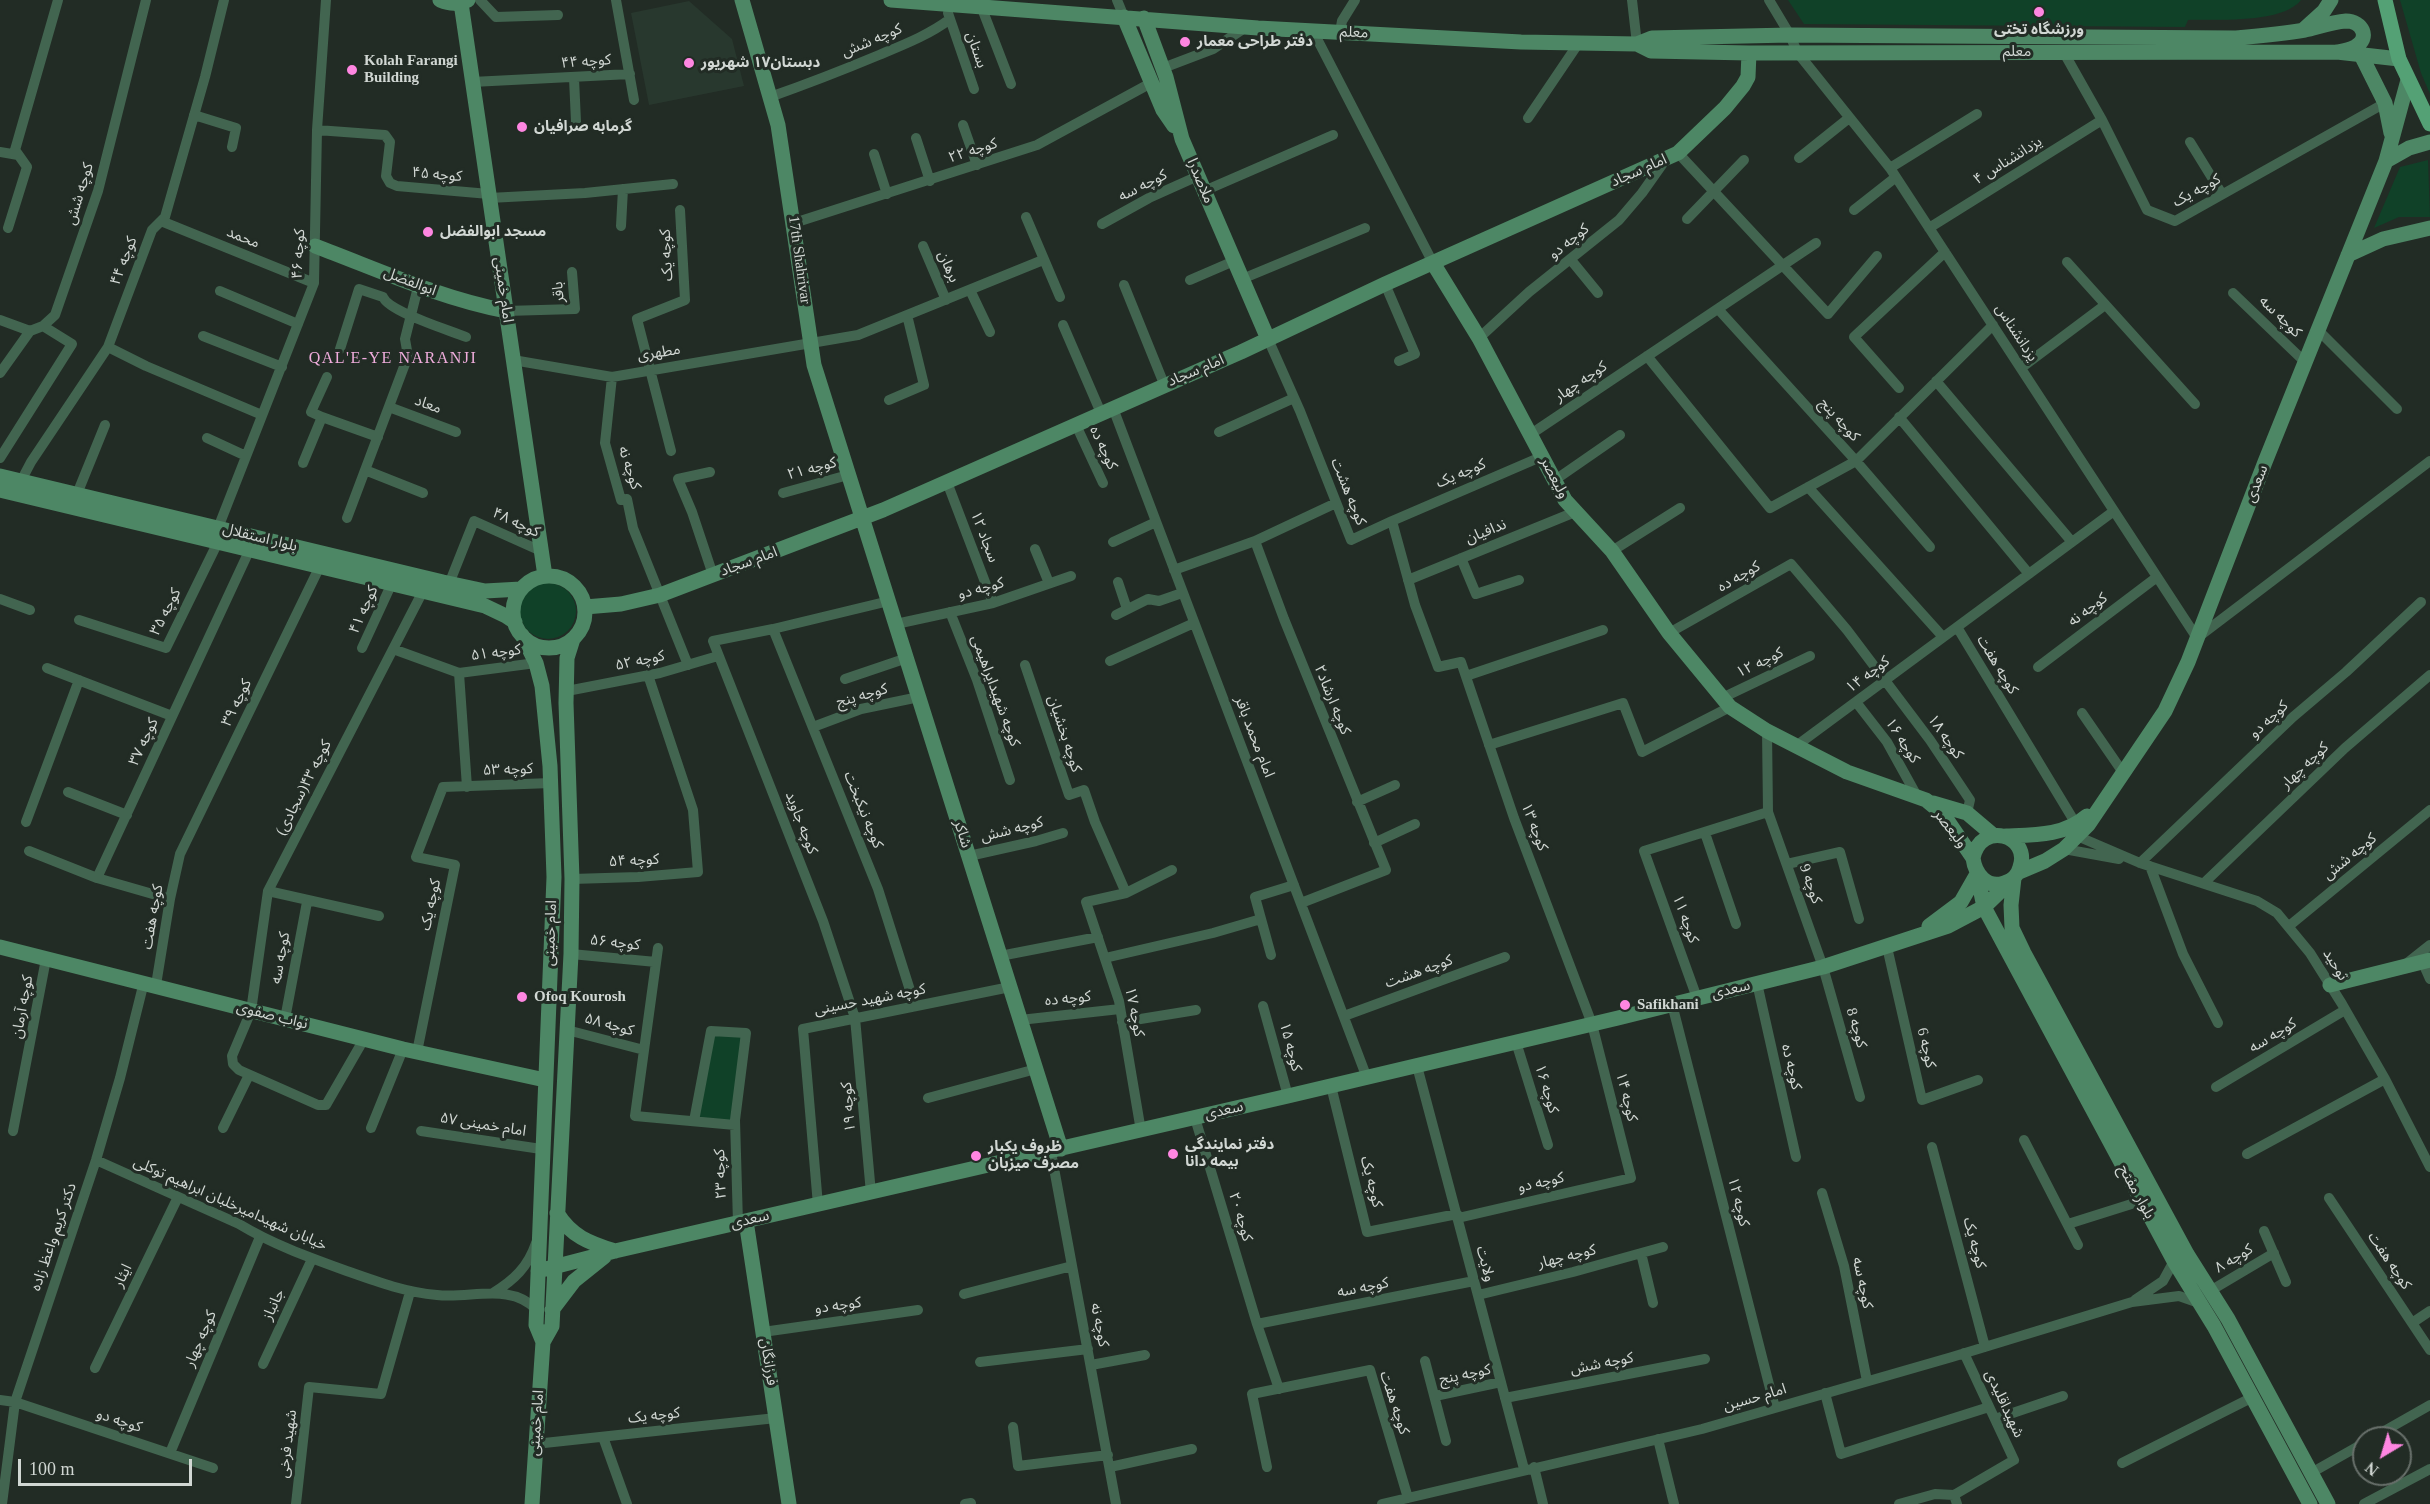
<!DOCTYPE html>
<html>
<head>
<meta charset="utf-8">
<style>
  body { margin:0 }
  #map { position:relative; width:2430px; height:1504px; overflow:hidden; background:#222c25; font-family:"Times New Roman",serif }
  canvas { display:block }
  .north { position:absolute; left:2352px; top:1426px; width:60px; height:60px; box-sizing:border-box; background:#222c25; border:2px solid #68706b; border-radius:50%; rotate:218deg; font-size:16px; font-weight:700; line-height:24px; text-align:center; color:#d1d7d3 }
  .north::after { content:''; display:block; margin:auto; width:21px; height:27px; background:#fe86e1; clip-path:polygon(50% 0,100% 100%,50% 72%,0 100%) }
  .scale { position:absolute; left:18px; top:1459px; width:174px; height:27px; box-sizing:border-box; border:3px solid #d1d7d3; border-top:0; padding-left:8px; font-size:18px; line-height:21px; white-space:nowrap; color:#d1d7d3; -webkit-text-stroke:4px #222c25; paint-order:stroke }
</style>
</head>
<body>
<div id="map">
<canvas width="2430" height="1504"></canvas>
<div class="north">N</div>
<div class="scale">100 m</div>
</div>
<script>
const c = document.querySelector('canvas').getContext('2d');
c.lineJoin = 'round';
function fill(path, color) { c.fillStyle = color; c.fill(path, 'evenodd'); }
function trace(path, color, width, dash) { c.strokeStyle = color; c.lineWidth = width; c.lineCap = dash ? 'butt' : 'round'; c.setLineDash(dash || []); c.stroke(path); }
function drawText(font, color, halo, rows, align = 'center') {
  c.font = font + ' "Times New Roman","Noto Sans Arabic",serif'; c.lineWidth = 6; c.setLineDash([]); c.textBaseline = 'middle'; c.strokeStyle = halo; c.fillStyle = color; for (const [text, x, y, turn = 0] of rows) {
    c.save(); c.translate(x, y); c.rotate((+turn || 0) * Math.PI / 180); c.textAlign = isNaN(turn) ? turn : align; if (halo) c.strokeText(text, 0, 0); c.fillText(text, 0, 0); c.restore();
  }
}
const built = new Path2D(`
  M 689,1 L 732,39 L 744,86 L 649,105 L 631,13 Z`);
const green = new Path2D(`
  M 1788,0 L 2301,0 C 2282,24 2218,19 2188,20 L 2185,27 L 1804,24 Z
  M 2400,0 L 2430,0 L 2430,94 L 2421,73 Z
  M 2428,160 L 2430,217 L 2399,217 L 2374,228 L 2400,167 Z
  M520 611a28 28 0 1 1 56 0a28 28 0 1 1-56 0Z
  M 711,1031 L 746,1033 L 735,1120 L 694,1121 Z`);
const street = new Path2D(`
  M 480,0 L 496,17 L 558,15
  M 616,0 L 634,100
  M 1117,0 L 1124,17
  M 1632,0 L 1637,44
  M 1769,0 L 1790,35 L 1797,52 L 1890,168 L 2197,638 L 2430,461
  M 981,6 L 1011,84
  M 948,13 L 974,89
  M 1313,31 L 1433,263
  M 1340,32 L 1342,21 L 1355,0
  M 2063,51 L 2102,120 L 2147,210 L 2175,221 L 2385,103
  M 1163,68 L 1213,49 L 1246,27
  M 574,78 L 576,122
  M 472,82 L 630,74
  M 770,97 C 807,84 843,70 879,55 C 903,45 929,35 950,19
  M 194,115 L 236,128 L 232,147
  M 1528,118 L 1578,44
  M 963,125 L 977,165
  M 317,130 L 385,135 L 390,142 L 386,176 L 390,183 L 397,186 L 489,194
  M 916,138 L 930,181
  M 2190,142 L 2222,194
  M 0,152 L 18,155
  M 1678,153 L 1828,314 L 1877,256
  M 874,154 L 887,194
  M 1799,158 L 1849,118
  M 1890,168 L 1977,114
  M 1204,191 L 1333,135
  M 489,198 L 585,193 L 673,184
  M 1854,210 L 1896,177
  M 1026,217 L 1060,297
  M 1687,219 L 1744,160
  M 161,221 L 314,283
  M 794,223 L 1037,145 L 1151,83
  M 1102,224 L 1149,198 L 1198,176
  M 621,226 L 623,189
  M 8,228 L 27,167 L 15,150 L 58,0
  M 1929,228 L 2102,120
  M 923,246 L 946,300
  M 1571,260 L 1598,293
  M 2067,262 L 2195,404
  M 1242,279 L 1365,228
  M 1190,280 L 1234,261
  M 1385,284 L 1415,354 L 1399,361
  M 1124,285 L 1164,384
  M 970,290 L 990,332
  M 220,291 L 298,324
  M 2233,293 L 2306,363
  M 1718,309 L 1856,461 L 1993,325
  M 506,311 L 575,309 L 572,272
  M 0,320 L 30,331
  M 1063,325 L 1101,413
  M 2319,331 L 2397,409
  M 203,336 L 282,367
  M 1479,338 L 1529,292 L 1619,220 L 1642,193 L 1666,159
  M 1268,339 L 1300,411 L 1351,540 L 1392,521 L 1415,605 L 1438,667 L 1461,662 L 1514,818 L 1592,1024 L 1631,1178 L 1458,1218
  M 108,347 L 146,366 L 262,415
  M 340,349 L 359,289 L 383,297 C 389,312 449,330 466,337
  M 1647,356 L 1770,508 L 1856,461 L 1930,547
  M 513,360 L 612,377 L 858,335 L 1043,260
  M 2021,368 L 2105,305
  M 0,373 L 30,331 L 43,326 L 55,315 L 98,191 L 146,0
  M 612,377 L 605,443 L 621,500 L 627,499 L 633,528 L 688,665
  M 1936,381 L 2072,542
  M 1899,388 L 1854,337 L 1945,252
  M 889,400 L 924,385 L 907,315
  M 389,407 L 456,432
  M 1113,408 L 1367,1078
  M 322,417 L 311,412 L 327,377
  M 1899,417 L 2029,574
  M 1076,425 L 1103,483
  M 1219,432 L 1294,398
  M 1531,434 L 1816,243
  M 207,438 L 246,456
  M 671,451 L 637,319 L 685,300 L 680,210
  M 0,458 L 72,344 L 43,326
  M 303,463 L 322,417 L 378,437
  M 365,470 L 423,493
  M 710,472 L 678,479 L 692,512 L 713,575
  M 1555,480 L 1620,435
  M 21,481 L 31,462 L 108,347 L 152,230 L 165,217 L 205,77 L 224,0
  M 947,482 L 993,603
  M 1808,487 L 1943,637
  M 783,493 L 848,475
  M 77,494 L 105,425
  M 347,518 L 408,356 L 405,339 L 418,287
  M 1392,521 L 1543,456
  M 218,528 L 314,283 L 317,130 L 326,0
  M 1255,541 L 1284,619 L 1386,870 L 1301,903
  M 1113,542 L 1156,522
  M 1035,549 L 1049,583
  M 1612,551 L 1680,508
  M 1461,558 L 1476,594 L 1519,580
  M 1174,570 L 1255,541 L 1336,503
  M 1408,580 L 1575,512
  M 1118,582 L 1127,609
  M 449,584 L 474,521 L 541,551
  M 0,599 L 30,610
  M 950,612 L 977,680 L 1010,780
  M 1116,615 L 1148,599 L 1159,601 L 1182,593
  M 79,620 L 166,648 L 218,542
  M 896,624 L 993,603 L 1071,576
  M 1957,627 L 2076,824
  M 773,629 L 878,889 L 915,1006
  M 1669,633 L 1791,564 L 1847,630 L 1930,740 L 1970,800 L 1967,813
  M 362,648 L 392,583
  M 393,649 L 459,673 L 536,663
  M 1110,661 L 1194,623
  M 1025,665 L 1069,795 L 1084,790 L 1095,822 L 1126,893
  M 2038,667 L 2157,577
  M 47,668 L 172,716
  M 459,673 L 467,787
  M 1466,676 L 1603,630
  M 845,679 L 907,658
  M 567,691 L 660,673 L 718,656
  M 1722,698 L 1810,656
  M 1856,702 L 1887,742 L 1918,798
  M 2082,713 L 2124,774
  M 813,727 L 861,709 L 919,697
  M 1489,745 L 1623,703 L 1642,752 L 1730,707
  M 1796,746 L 2114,511
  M 68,792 L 127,815
  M 1357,802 L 1395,785
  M 1768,812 L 1823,967 L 1860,1097
  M 26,822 L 79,680
  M 1705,833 L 1736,924
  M 2077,836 L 2140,863 L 2257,901 L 2277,913 L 2310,953 L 2342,1004 L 2385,1079 L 2430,1167
  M 1374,843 L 1415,824
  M 2064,849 L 2119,859
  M 29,851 L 97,878
  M 969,856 L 1036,841 L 1063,833
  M 2140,863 L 2293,717 L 2346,672 L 2421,602
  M 1787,864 L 1840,852 L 1859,919
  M 2150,866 L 2183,954 L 2218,1023
  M 572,879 L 638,877 L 698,872 L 693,810 L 648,675
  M 2204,883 L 2345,748 L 2430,675
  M 268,891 L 379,916
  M 170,899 L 97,878 L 250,549
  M 2289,926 L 2430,810
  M 1887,947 L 1922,1100 L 1978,1080
  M 658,948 L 635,1116 L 735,1125
  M 571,954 L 656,962
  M 1271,955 L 1255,897 L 1294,885
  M 1000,956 L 1098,937
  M 1105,958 L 1213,933 L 1261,919
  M 2422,961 L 2430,979
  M 2406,964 L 2430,945
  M 1757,983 L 1796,1157
  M 156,985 L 170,899 L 180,854 L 320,566
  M 1697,998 L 1644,851 L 1768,812 L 1767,731
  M 1672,1004 L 1775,1408
  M 1263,1006 L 1288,1096
  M 1344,1016 L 1505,957
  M 285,1019 L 307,902
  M 1020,1020 L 1120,1009
  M 1122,1022 L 1196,1010
  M 567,1030 L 644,1050
  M 364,1039 L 326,1105 L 318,1105 L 239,1070 L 233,1064 L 232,1056 L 251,1011 L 268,891 L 423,591
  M 1516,1042 L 1548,1145
  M 417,1052 L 455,865 L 416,857 L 443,787 L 551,783
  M 1417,1066 L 1524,1469
  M 1331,1086 L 1367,1232 L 1457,1214
  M 2216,1087 L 2345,1010
  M 928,1098 L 1036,1069
  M 1195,1118 L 1257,1324 L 1279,1389
  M 694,1121 L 711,1031 L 746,1033 L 735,1120 L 738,1223
  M 223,1128 L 249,1075
  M 371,1128 L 403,1049
  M 13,1131 L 46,959
  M 421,1131 L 541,1149
  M 1141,1131 L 1119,1001 L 1086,902 L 1126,893 L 1172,870
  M 2024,1140 L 2078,1245
  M 1932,1147 L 1985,1347
  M 1051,1152 L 1116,1504
  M 2247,1154 L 2385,1079
  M 96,1160 L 239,1224 C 272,1244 308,1257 344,1270 C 375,1281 404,1292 437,1295 C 471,1299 511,1282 537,1310
  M 871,1193 L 855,1018 L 823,921 L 713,641 L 773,629 L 889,601
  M 1822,1193 L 1844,1266 L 1867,1381
  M 2329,1198 L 2412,1323 L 2430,1311
  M 818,1205 L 803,1029 L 1010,987
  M 2068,1224 L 2141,1201
  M 2264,1231 L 2286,1282
  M 1641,1253 L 1653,1303
  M 2210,1291 L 2274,1253
  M 493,1293 C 514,1280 528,1267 536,1243
  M 964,1294 L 1072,1266
  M 1478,1295 L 1573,1272 L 1663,1247
  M 2135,1300 L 2163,1281 L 2174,1261
  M 2412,1323 L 2430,1350
  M 1257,1324 L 1474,1281
  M 763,1332 L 918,1310
  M 1425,1361 L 1446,1441
  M 980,1362 L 1088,1349
  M 263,1364 L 312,1259
  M 1091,1365 L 1145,1355
  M 95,1368 L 178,1197
  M 1825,1393 L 1841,1454 L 1989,1407
  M 1435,1396 L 1501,1382
  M 1505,1398 L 1705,1359
  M 0,1400 L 15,1402 L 213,1468
  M 1995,1419 L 2063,1396
  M 1013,1427 L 1018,1466 L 1108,1455
  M 603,1437 L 627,1504
  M 2372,1438 L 2430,1405
  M 1658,1439 L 1674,1504
  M 535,1444 L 776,1418
  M 170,1453 L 260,1237
  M 2122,1463 L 2253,1397
  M 1110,1467 L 1192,1449
  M 1267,1467 L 1252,1394 L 1370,1370 L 1408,1498
  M 1534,1467 L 1543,1504
  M 2311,1473 L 2364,1443
  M 2,1504 L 15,1402 L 96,1160 L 120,1078 L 144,982
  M 296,1504 L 309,1387 L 381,1394 L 410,1292
  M 965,1504 L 971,1503
  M 1382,1504 L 1702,1429 L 1952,1357 L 2132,1302 L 2179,1296 L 2199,1303
  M 1899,1504 L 1935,1494 L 1954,1495
  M 1957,1504 L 1954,1495 L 2014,1460 L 1964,1353
  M 2364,1504 L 2430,1469`);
const secondary = new Path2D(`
  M 440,0 C 450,4 458,5 468,0
  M 742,0 L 778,125 L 814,365 L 1061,1149
  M 891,0 L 1258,28 L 1521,42 L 1637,44 L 1652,38 L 1790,35 L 2236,38 C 2259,36 2282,34 2305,30 C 2318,27 2332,22 2346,21 C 2362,21 2371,38 2355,47 C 2350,50 2343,51 2337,52
  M 461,3 L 545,576
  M 1124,17 L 1163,110 L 1174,126
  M 1144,18 L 1166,77 L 1182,139 L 1268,339
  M 2303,30 L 2324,11 L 2331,0
  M 1637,44 L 1651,51 L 1749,53 L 2337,52 L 2399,59
  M 2361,55 L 2385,103 L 2391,133
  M 2386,161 L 2409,148 L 2430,142
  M 315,246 C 379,270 439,298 506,311
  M 2348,255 L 2383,239 L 2430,228
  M 1433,263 L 1479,338 L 1565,500 L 1612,551 L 1669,633 L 1730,707 L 1767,731 L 1847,772 L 1926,800 L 1943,814 L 1973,858 C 1975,874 1987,889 2004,883 C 2012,881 2018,875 2020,867 C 2031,835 1981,820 1973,858
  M 0,476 L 443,582 L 485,591 L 521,589
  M 0,490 L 485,606 L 506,616 L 515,622
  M513 612a36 36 0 1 1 72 0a36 36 0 1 1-72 0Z
  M 585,607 L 621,604 L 660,595 L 883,510 L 1241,352 L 1385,284 L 1678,153 L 1725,108 L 1743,86 L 1748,77 L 1749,53
  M 522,635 L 536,663 L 542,686 L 550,766 L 554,877 L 536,1325 L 543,1342
  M 1933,803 L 1967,813 L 1993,835
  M 2006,836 C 2035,835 2064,836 2087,816
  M 2019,872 L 2045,861 L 2064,849 L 2088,825 L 2165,711 L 2188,662 L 2265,462 L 2386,161 L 2408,80
  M 1977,874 L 1984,907 L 2014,963 L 2174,1261 L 2214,1326 L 2310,1504
  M 2014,878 L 2011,905 L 2012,928 L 2024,953 L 2187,1254 L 2228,1319 L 2328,1504
  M 1929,926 L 1961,902 L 1977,874
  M 0,947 L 403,1049 L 545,1080
  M 2330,985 L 2430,960
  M 557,1213 C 571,1236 589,1243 615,1251
  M 746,1221 L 789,1504
  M 538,1271 L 615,1251 L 1288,1096 L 1618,1018 L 1823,967 L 1948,926 L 1984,907 L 2014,878
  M 552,1310 L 574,1281 L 604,1257
  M 532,1504 L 543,1342 L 552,1326 L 571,954 L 572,879 L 566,703 L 567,658 L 573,639`);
const primary = new Path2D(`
  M 2385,0 L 2399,59 L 2430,124`);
const markers = [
  [2039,12,6,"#fe86e1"],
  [1185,42,6,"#fe86e1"],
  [689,63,6,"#fe86e1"],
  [352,70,6,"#fe86e1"],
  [522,127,6,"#fe86e1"],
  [428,232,6,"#fe86e1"],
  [522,997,6,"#fe86e1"],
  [1625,1005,6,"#fe86e1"],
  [1173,1154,6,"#fe86e1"],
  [976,1156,6,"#fe86e1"]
];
const poiNames = [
  ["ورزشگاه تختی",2039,30,"center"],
  ["دفتر طراحی معمار",1197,42],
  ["Kolah Farangi",364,61],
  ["Building",364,78],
  ["دبستان۱۷ شهریور",701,63],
  ["گرمابه صرافیان",534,127],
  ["مسجد ابوالفضل",440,232],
  ["Ofoq Kourosh",534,997],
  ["Safikhani",1637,1005],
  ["دفتر نمایندگی",1185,1145],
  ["بیمه دانا",1185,1162],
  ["ظروف یکبار",988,1147],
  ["مصرف میزبان",988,1164]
];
const streetNames = [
  ["معلم",1354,33,3],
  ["کوچه شش",872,41,-23],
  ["بستان",976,50,71],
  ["معلم",2017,52],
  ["کوچه ۴۴",586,62,-4],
  ["کوچه ۲۲",973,151,-18],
  ["یزدانشناس ۴",2008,161,-32],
  ["امام سجاد",1639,171,-24],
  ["کوچه ۴۵",437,175,5],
  ["ملاصدرا",1200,181,67],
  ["کوچه سه",1143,186,-27],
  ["کوچه یک",2197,191,-29],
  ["کوچه شش",80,194,-73],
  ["محمد",243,238,22],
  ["کوچه دو",1569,242,-39],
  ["کوچه ۴۶",299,254,-87],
  ["کوچه یک",667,255,-93],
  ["17th Shahrivar",799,260,82],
  ["کوچه ۴۴",124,261,-69],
  ["برهان",948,267,67],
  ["ابوالفضل",410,282,21],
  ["امام خمینی",503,290,82],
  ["باقر",559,292,-95],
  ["کوچه سه",2280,317,44],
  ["یزدانشناس",2016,333,57],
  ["مطهری",659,353,-9],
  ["امام سجاد",1196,371,-23],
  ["کوچه چهار",1581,382,-34],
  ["معاد",428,405,20],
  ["کوچه پنج",1839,420,48],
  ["کوچه ده",1103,448,65],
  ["کوچه نه",629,468,72],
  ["کوچه ۲۱",812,469,-15],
  ["کوچه یک",1461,474,-23],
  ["ولیعصر",1554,478,62],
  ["سعدی",2257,484,-69],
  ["کوچه هشت",1348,492,68],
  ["کوچه ۴۸",516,523,25],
  ["ندافیان",1486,532,-22],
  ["سجاد ۱۲",984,537,69],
  ["بلوار استقلال",260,538,14],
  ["امام سجاد",749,562,-20],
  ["کوچه ده",1739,577,-30],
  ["کوچه دو",981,589,-15],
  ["کوچه ۴۱",364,610,-66],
  ["کوچه نه",2088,610,-37],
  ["کوچه ۳۵",166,612,-63],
  ["کوچه ۵۱",496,653,-7],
  ["کوچه ۵۲",640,661,-12],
  ["کوچه ۱۲",1760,663,-26],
  ["کوچه هفت",1997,665,59],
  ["کوچه ۱۴",1868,675,-37],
  ["کوچه شهیدایراهیمی",995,691,70],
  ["کوچه پنج",862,696,-16],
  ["کوچه ارشاد۲",1332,700,68],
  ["کوچه ۳۹",237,703,-64],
  ["کوچه دو",2269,720,-43],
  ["کوچه بخشیان",1064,734,72],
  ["امام محمد باقر",1254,737,69],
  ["کوچه ۱۸",1945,737,55],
  ["کوچه ۱۶",1902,741,57],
  ["کوچه ۳۷",144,742,-65],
  ["کوچه چهار",2305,766,-44],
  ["کوچه ۵۳",508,770,-2],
  ["کوچه ۴۳(سجادی)",304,788,-63],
  ["کوچه نیکبخت",863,810,68],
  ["کوچه جاوید",801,823,69],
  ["کوچه ۱۳",1534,827,69],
  ["ولیعصر",1950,829,52],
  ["کوچه شش",1012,830,-14],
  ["شاکر",962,834,73],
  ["کوچه شش",2350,857,-39],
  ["کوچه ۵۴",634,861,-3],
  ["کوچه 9",1810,884,71],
  ["کوچه یک",431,905,-78],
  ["کوچه هفت",153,917,-80],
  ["کوچه ۱۱",1685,919,70],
  ["امام خمینی",551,933,-88],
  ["کوچه ۵۶",615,943,6],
  ["کوچه سه",281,958,-80],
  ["توحید",2335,965,58],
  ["کوچه هشت",1419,972,-20],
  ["سعدی",1731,990,-14],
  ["کوچه ده",1068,999,-6],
  ["کوچه شهید حسینی",870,1000,-11],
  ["کوچه آرمان",23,1007,-80],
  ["کوچه ۱۷",1134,1012,79],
  ["نواب صفوی",272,1016,14],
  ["کوچه ۵۸",609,1025,15],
  ["کوچه 8",1856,1028,74],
  ["کوچه سه",2273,1036,-31],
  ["کوچه ۱۵",1290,1047,75],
  ["کوچه 6",1926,1048,77],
  ["کوچه ده",1791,1067,77],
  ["کوچه ۱۶",1546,1089,73],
  ["کوچه ۱۴",1626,1097,76],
  ["کوچه ۱۹",849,1107,-95],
  ["سعدی",1224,1111,-13],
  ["امام خمینی ۵۷",483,1125,9],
  ["کوچه ۲۳",721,1174,-92],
  ["کوچه یک",1371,1182,76],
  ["کوچه دو",1541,1183,-13],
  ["بلوار مفتح",2136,1192,61],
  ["کوچه ۱۲",1738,1202,76],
  ["خیابان شهیدامیرخلبان ابراهیم توکلی",230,1204,24],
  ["کوچه ۲۰",1240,1217,73],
  ["سعدی",750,1220,-13],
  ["دکتر کریم واعظ زاده",54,1237,-71],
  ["کوچه یک",1974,1243,75],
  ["کوچه چهار",1567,1257,-14],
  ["کوچه ۸",2234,1259,-31],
  ["کوچه هفت",2389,1261,56],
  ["ولایت",1485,1264,75],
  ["ایثار",123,1276,-64],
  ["کوچه سه",1862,1283,78],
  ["کوچه سه",1363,1288,-11],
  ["جانباز",274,1305,-65],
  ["کوچه دو",838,1306,-8],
  ["کوچه نه",1099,1325,79],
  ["کوچه چهار",201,1339,-67],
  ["فرزانگان",768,1362,81],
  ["کوچه شش",1602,1364,-11],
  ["کوچه پنج",1465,1375,-12],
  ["امام حسین",1755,1398,-16],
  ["کوچه هفت",1394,1403,72],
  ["شهیداقلیدی",2004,1404,65],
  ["کوچه یک",654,1416,-6],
  ["کوچه دو",119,1421,18],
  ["امام خمینی",537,1423,-86],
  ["شهید فرخی",288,1444,-83]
];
const neighbourhoodNames = [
  ["QAL'E-YE NARANJI",393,359]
];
fill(built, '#28382e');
fill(green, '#104128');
trace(street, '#426550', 10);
trace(secondary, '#4d8765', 15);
trace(primary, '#54a175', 15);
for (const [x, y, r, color] of markers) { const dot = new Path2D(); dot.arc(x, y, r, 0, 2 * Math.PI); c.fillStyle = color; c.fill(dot); trace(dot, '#222c25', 2); }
drawText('bold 15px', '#d1d7d3', '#222c25', poiNames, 'left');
drawText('15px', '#d1d7d3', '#222c25', streetNames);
c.letterSpacing = '1.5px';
drawText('16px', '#f0addd', '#222c25', neighbourhoodNames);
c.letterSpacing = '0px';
</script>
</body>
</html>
